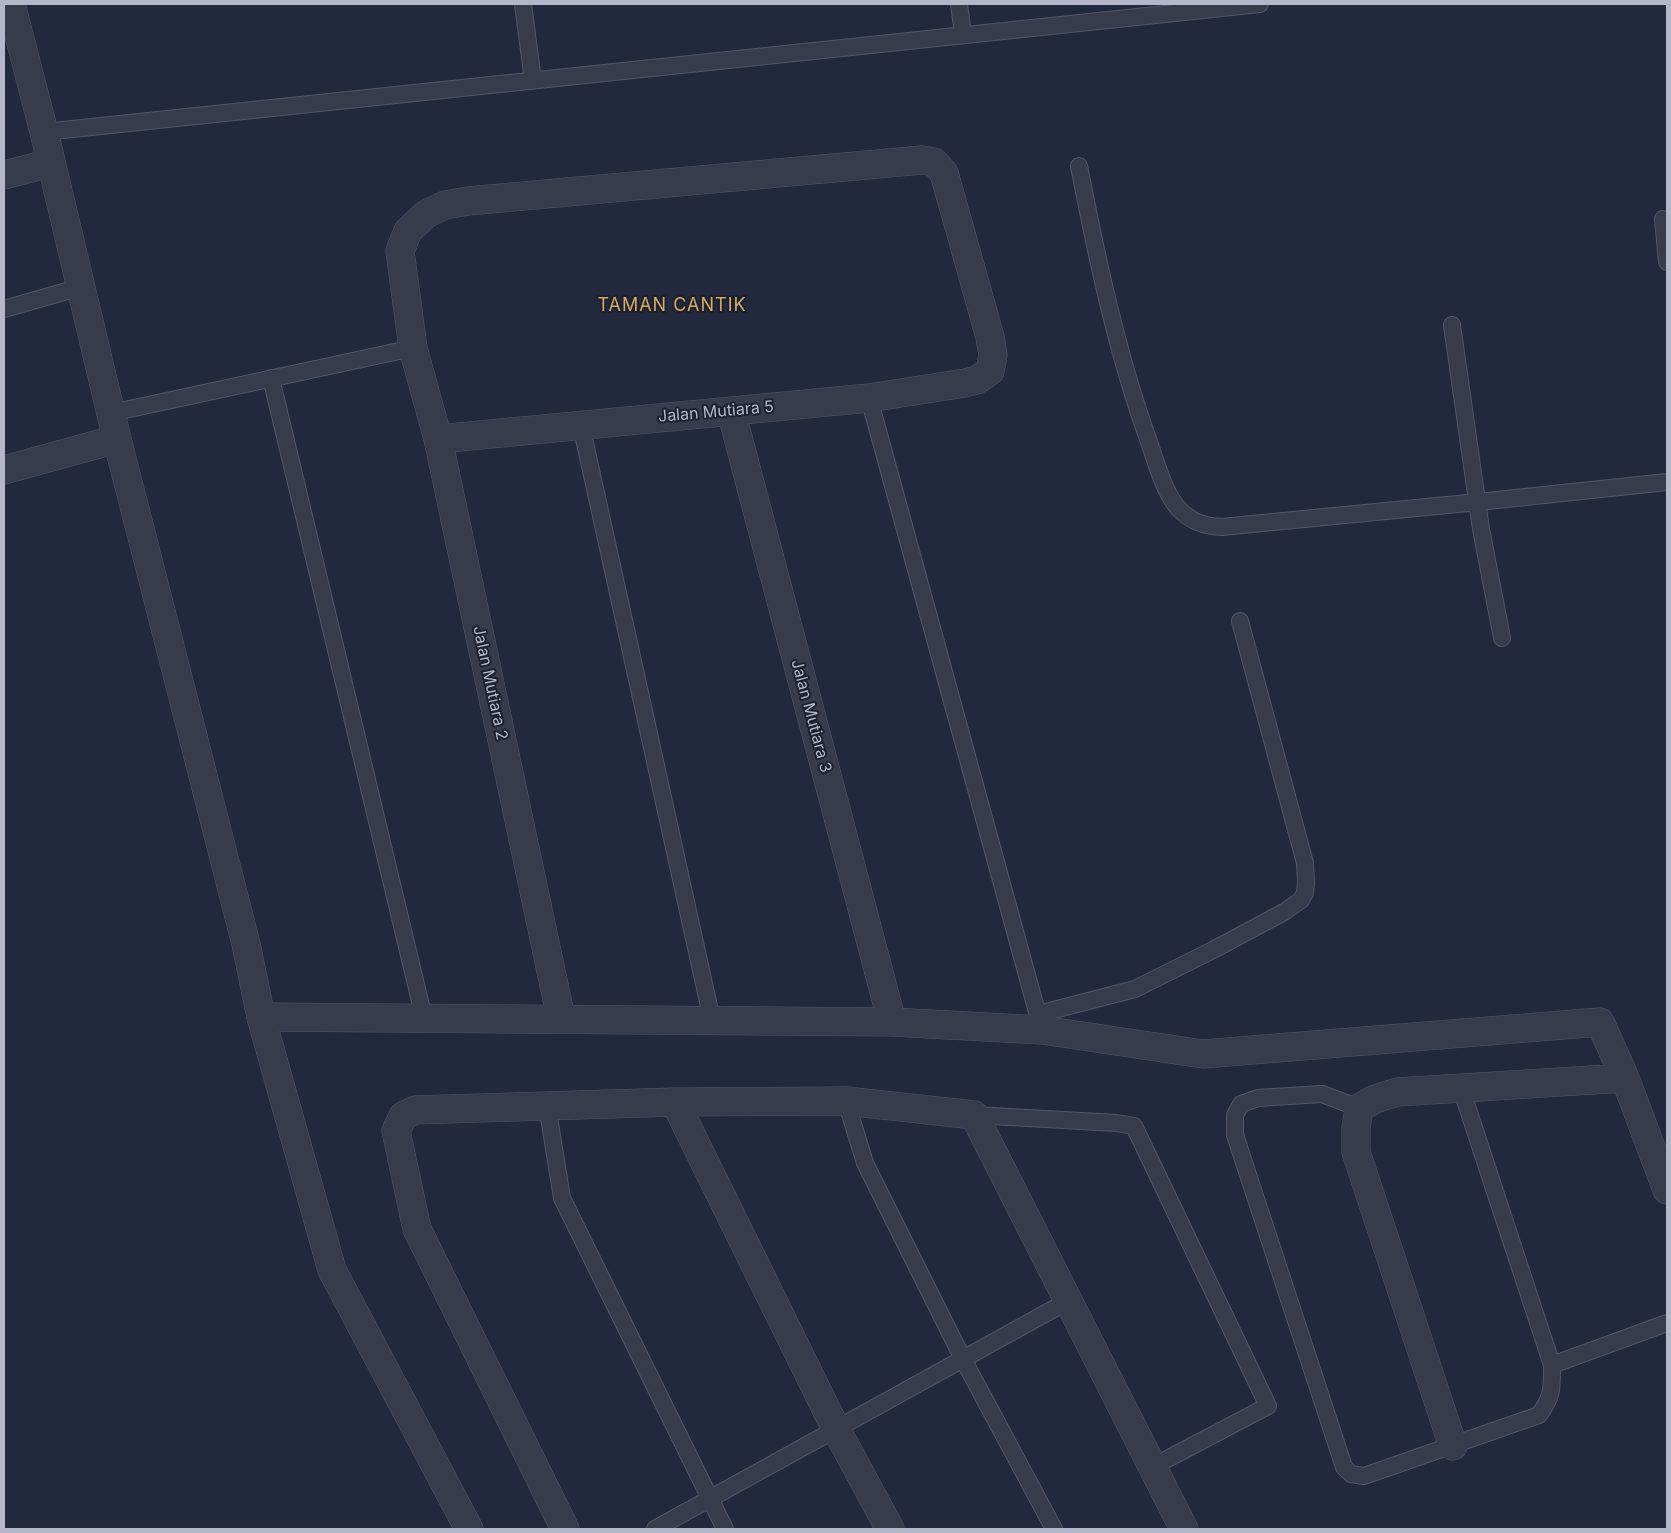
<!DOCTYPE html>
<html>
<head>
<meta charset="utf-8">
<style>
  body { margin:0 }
  #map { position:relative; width:1671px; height:1533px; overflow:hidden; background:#23293d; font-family:Inter,sans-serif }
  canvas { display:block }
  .frame { position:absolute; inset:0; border:5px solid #b3b7c9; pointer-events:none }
</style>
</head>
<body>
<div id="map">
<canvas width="1671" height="1533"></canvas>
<div class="frame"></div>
</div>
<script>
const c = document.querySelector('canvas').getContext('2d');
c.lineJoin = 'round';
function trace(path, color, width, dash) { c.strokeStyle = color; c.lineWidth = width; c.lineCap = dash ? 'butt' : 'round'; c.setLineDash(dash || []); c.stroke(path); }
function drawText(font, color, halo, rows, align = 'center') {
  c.font = font + ' Inter,sans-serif'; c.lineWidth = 4; c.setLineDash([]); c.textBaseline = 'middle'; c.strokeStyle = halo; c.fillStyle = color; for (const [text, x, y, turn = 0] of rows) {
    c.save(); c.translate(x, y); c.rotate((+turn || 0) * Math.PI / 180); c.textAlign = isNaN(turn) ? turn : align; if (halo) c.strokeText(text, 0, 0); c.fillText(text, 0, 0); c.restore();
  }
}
const service = new Path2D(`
  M 523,4 L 533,81
  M 959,4 L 963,35
  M 44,132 L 1260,4
  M 1079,166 C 1097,259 1117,353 1149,442 C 1157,464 1163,490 1178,508 C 1191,522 1204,526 1222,527 L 1478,502 L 1667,482
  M 1663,219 L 1667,262
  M 4,309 L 81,287
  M 1452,325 L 1481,529 L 1502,638
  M 271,378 L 424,1018
  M 869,398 L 1042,1030
  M 111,413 L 413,348
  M 581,425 L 712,1020
  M 1038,1014 L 1135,989 L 1213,950 L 1284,912 L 1301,900 L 1305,893 L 1306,883 L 1305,863 L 1240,621
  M 846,1101 L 865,1163 L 963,1359 L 1054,1529
  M 547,1105 L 562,1198 L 725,1529
  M 1359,1108 L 1322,1094 L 1258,1098 L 1241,1104 L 1235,1115 L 1235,1135 L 1344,1467 L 1351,1474 L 1364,1476 L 1539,1415 C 1553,1396 1552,1388 1552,1365 L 1461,1088
  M 974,1115 L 1117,1123 L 1134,1126 L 1268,1406 L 1152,1467
  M 1552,1365 L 1667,1323
  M 655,1529 L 1068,1301`);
const minor = new Path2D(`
  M 4,175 L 51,163
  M 731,411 L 892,1022
  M 438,439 L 869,398 L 965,383 L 977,380 L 990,371 L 993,355 L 990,337 L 944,173 L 934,162 L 922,160 L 468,201 L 445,205 L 426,214 L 408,231 L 400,251 L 413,348 L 438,439 L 561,1018
  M 4,470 L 117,439
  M 261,1017 L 892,1022 L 1042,1030 L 1203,1054 L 1600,1022 L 1625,1078 L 1667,1190
  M 675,1102 L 836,1429 L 890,1529
  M 1453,1446 L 1356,1152 L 1356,1128 L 1359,1108 L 1375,1099 L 1397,1092 L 1625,1078
  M 565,1529 L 417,1229 L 396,1131 L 403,1116 L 415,1110 L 675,1102 L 846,1101 L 974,1115 L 1184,1529`);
const tertiary = new Path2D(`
  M 11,4 L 44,132 L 117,439 L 246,944 L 261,1017 L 332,1270 L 469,1529`);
const streetNames = [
  ["Jalan Mutiara 5",716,412,-5],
  ["Jalan Mutiara 2",490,683,78],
  ["Jalan Mutiara 3",811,716,75]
];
const neighbourhoodNames = [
  ["TAMAN CANTIK",672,306]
];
trace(service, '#525768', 18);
trace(minor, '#525768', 29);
trace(tertiary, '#525768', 29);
trace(service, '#373c4d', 16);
trace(minor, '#373c4d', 28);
trace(tertiary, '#373c4d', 28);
drawText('16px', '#b3b7c9', '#1c2132', streetNames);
c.letterSpacing = '1px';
drawText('18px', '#d6ac60', '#1c2132', neighbourhoodNames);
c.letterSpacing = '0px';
</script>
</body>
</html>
